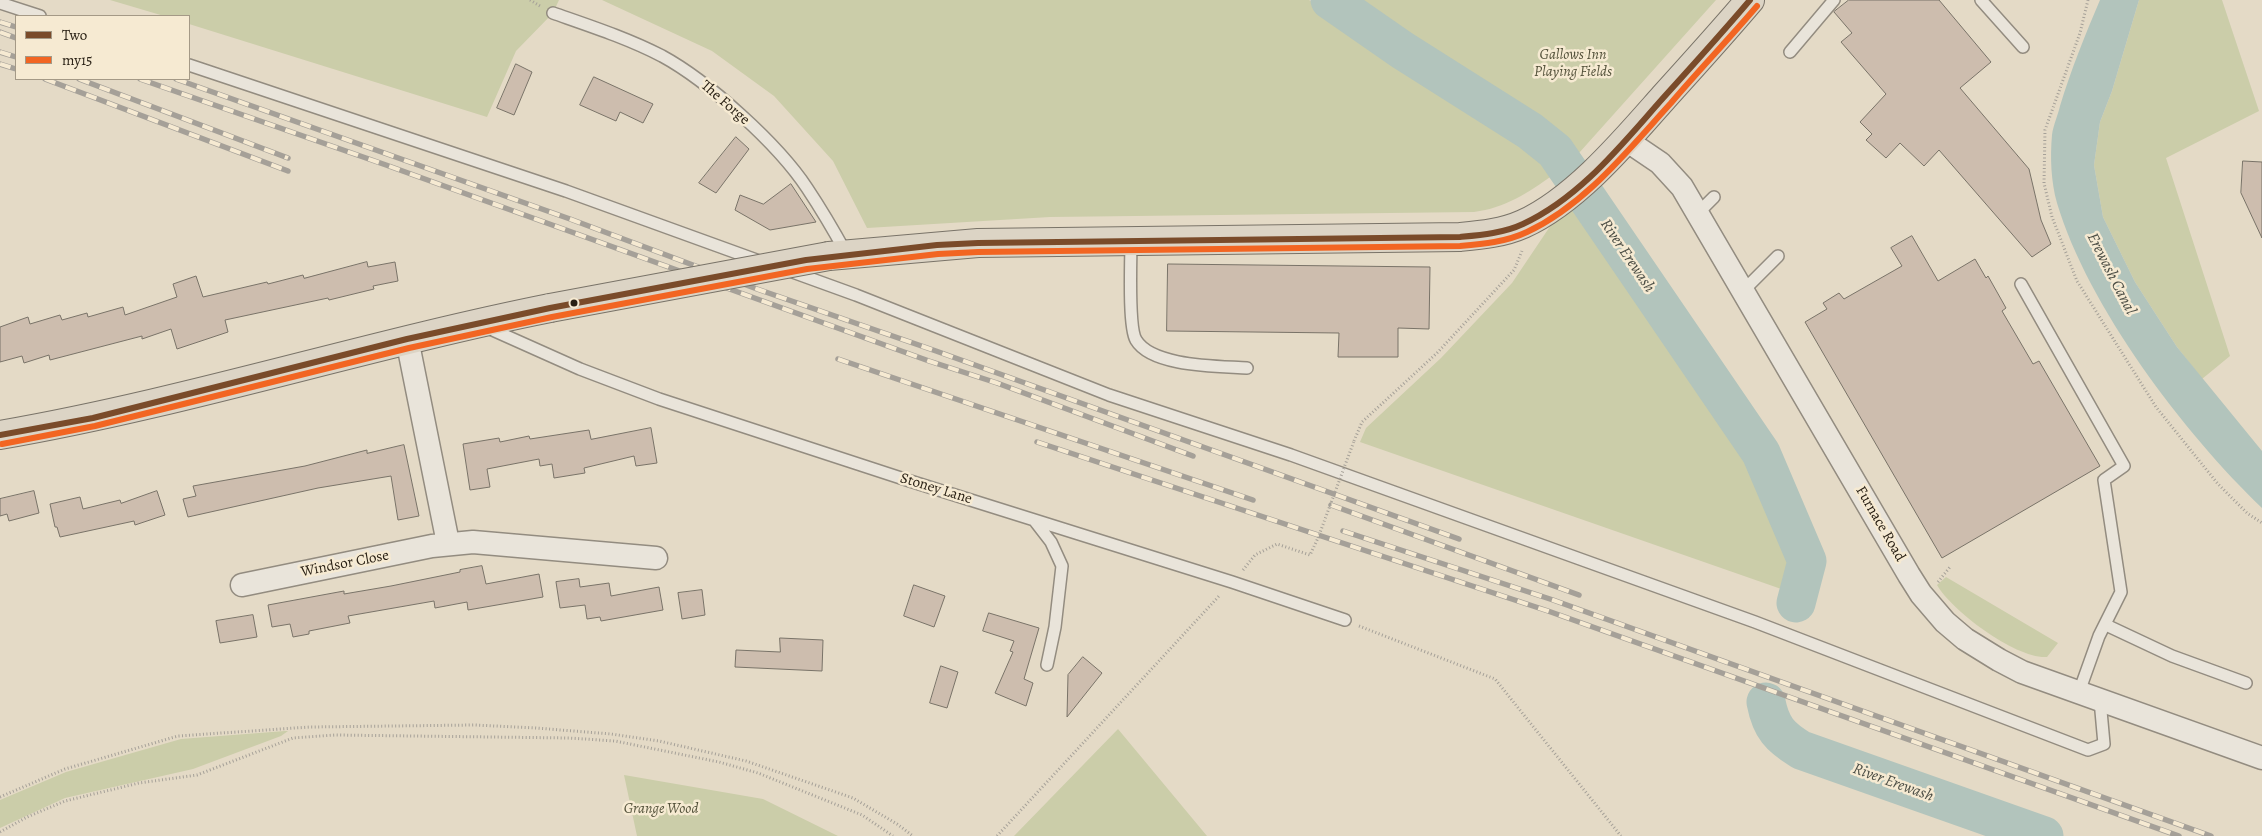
<!DOCTYPE html>
<html>
<head>
<meta charset="utf-8">
<style>
  body { margin:0 }
  #map { position:relative; width:2262px; height:836px; overflow:hidden; background:#e4dac6; font-family:Alegreya,serif }
  canvas { display:block }
  .legend { position:absolute; left:15px; top:15px; width:175px; height:65px; box-sizing:border-box; background:#f6ead2; border:1px solid #a49986; margin:0; padding:6px 9px; list-style:none; font-size:15px; color:#292014 }
  .legend li { display:flex; align-items:center; gap:10px; height:25px }
  .legend b { width:25px; border:1px solid #a49986 }
</style>
</head>
<body>
<div id="map">
<canvas width="2262" height="836"></canvas>
<ul class="legend">
<li><b style="height:6px;background:#7a4b2a"></b>Two</li>
<li><b style="height:6px;background:#f26522"></b>my15</li>
</ul>
</div>
<script>
const c = document.querySelector('canvas').getContext('2d');
c.lineJoin = 'round';
function fill(path, color) { c.fillStyle = color; c.fill(path, 'evenodd'); }
function trace(path, color, width, dash) { c.strokeStyle = color; c.lineWidth = width; c.lineCap = dash ? 'butt' : 'round'; c.setLineDash(dash || []); c.stroke(path); }
function drawText(font, color, halo, rows, align = 'center') {
  c.font = font + ' Alegreya,serif'; c.lineWidth = 5; c.setLineDash([]); c.textBaseline = 'middle'; c.strokeStyle = halo; c.fillStyle = color; for (const [text, x, y, turn = 0] of rows) {
    c.save(); c.translate(x, y); c.rotate((+turn || 0) * Math.PI / 180); c.textAlign = isNaN(turn) ? turn : align; if (halo) c.strokeText(text, 0, 0); c.fillText(text, 0, 0); c.restore();
  }
}
const green = new Path2D(`
  M 110,0 L 559,0 L 553,13 L 516,51 L 487,117 L 189,24 L 189,16 L 164,16 Z
  M 602,0 L 1309,0 L 1404,66 L 1519,139 L 1544,160 L 1553,175 C 1528,193 1505,208 1474,212 L 1050,217 L 867,228 L 833,161 L 774,96 L 712,51 Z
  M 1353,0 L 1716,0 L 1579,153 L 1547,121 L 1515,101 L 1417,44 Z
  M 2139,0 L 2222,0 L 2259,111 L 2166,158 L 2230,356 L 2202,379 L 2177,347 L 2135,282 L 2103,217 L 2094,165 L 2100,122 L 2112,91 Z
  M 1571,206 L 1587,231 L 1690,369 L 1795,546 L 1796,565 L 1787,591 L 1360,442 L 1366,428 L 1441,358 L 1512,283 L 1551,225 Z
  M 1946,577 L 2058,643 L 2047,657 C 2016,659 1952,611 1937,585 Z
  M 1118,729 L 1207,836 L 1014,836 Z
  M 285,731 L 288,731 L 281,736 L 193,769 L 65,798 L 0,828 L 0,800 L 66,772 L 181,739 Z
  M 624,775 L 763,799 L 838,836 L 637,836 Z`);
const water = new Path2D(`
  M 2100,0 L 2139,0 L 2112,91 L 2100,122 L 2094,165 L 2103,217 L 2135,282 L 2177,347 L 2262,451 L 2262,508 C 2184,433 2088,307 2057,203 C 2051,182 2050,157 2052,135 C 2053,126 2058,115 2060,106 C 2071,70 2085,35 2100,0 Z`);
const river = new Path2D(`
  M 1330,0 L 1402,50 L 1530,131 L 1555,151 L 1761,453 L 1807,561 L 1796,603
  M 1766,702 C 1771,728 1780,737 1801,750 L 2044,836`);
const building = new Path2D(`
  M 1849,0 L 1939,0 L 1991,62 L 1960,88 L 2029,169 L 2041,220 L 2051,244 L 2032,257 L 1939,150 L 1924,166 L 1900,143 L 1886,158 L 1866,140 L 1872,134 L 1860,122 L 1886,94 L 1841,42 L 1852,33 L 1834,12 Z
  M 516,64 L 532,72 L 514,115 L 497,108 Z
  M 594,77 L 653,104 L 643,123 L 620,112 L 616,121 L 580,105 Z
  M 736,137 L 749,149 L 716,193 L 699,183 Z
  M 2243,161 L 2262,162 L 2262,238 L 2241,193 Z
  M 791,184 L 816,222 L 770,230 L 735,210 L 740,195 L 763,204 Z
  M 1912,236 L 1938,281 L 1975,259 L 1986,278 L 1988,276 L 2006,308 L 2002,311 L 2033,364 L 2039,361 L 2100,466 L 1942,558 L 1805,322 L 1827,309 L 1823,303 L 1839,293 L 1844,299 L 1902,266 L 1891,248 Z
  M 367,262 L 368,267 L 395,262 L 398,281 L 373,286 L 374,289 L 329,300 L 328,298 L 225,320 L 228,332 L 177,349 L 171,329 L 142,339 L 142,336 L 50,360 L 49,355 L 24,363 L 22,356 L 0,362 L 0,327 L 28,317 L 30,324 L 60,315 L 62,320 L 87,313 L 88,317 L 123,307 L 125,315 L 177,297 L 173,284 L 196,276 L 203,297 L 267,282 L 268,284 L 303,275 L 304,278 Z
  M 1168,264 L 1430,267 L 1429,329 L 1398,328 L 1398,357 L 1338,357 L 1339,333 L 1167,331 Z
  M 651,428 L 657,463 L 636,466 L 634,456 L 584,468 L 585,473 L 554,478 L 552,464 L 540,466 L 539,459 L 487,469 L 490,487 L 470,490 L 463,444 L 499,438 L 500,442 L 529,436 L 530,439 L 589,430 L 591,439 Z
  M 404,445 L 419,516 L 398,520 L 391,476 L 318,488 L 188,517 L 183,499 L 196,496 L 193,486 L 305,466 L 367,450 L 367,453 Z
  M 34,491 L 39,513 L 9,521 L 7,514 L 0,516 L 0,499 Z
  M 157,491 L 165,515 L 135,525 L 134,521 L 60,537 L 57,527 L 55,527 L 50,504 L 80,497 L 83,509 L 120,500 L 121,503 Z
  M 482,566 L 486,584 L 539,574 L 543,597 L 468,610 L 467,602 L 435,608 L 434,601 L 348,616 L 350,623 L 309,631 L 309,634 L 293,637 L 290,624 L 272,627 L 268,605 L 344,591 L 344,594 L 391,586 L 460,572 L 460,570 Z
  M 579,579 L 580,587 L 609,583 L 611,596 L 659,587 L 663,610 L 601,621 L 600,617 L 587,619 L 585,605 L 560,608 L 556,582 Z
  M 914,585 L 945,596 L 934,627 L 904,616 Z
  M 702,590 L 705,615 L 682,619 L 678,593 Z
  M 989,613 L 1039,628 L 1024,679 L 1033,683 L 1026,706 L 995,693 L 1013,652 L 1010,651 L 1014,641 L 983,631 Z
  M 253,615 L 257,637 L 220,643 L 216,621 Z
  M 780,638 L 823,640 L 822,671 L 735,667 L 736,650 L 780,652 Z
  M 1083,657 L 1102,673 L 1067,717 L 1068,675 Z
  M 941,666 L 958,672 L 947,708 L 930,703 Z`);
const path = new Path2D(`
  M 530,0 L 540,6
  M 2088,0 L 2080,33 L 2045,130 L 2044,183 L 2052,217 L 2077,281 L 2156,407 L 2218,484 L 2247,513 L 2262,523
  M 1354,441 L 1362,422 L 1437,353 L 1514,270 L 1522,251
  M 1243,570 L 1255,555 L 1277,544 L 1310,555 L 1318,538
  M 1938,582 L 1950,567
  M 1359,626 L 1495,679 L 1621,836
  M 0,797 L 65,769 L 178,736 L 310,727 L 475,725 L 536,728 L 611,734 L 659,741 L 746,761 L 853,798 L 897,824 L 913,836
  M 0,832 L 27,817 L 65,801 L 139,783 L 197,775 L 293,738 L 335,735 L 569,738 L 615,741 L 719,762 L 758,773 L 862,815 L 893,836
  M 997,836 L 1220,595`);
const service = new Path2D(`
  M 1981,0 L 2023,47
  M 0,3 L 40,16
  M 553,13 C 590,26 627,38 662,56 C 708,81 778,144 807,188 C 821,209 834,231 846,253
  M 1790,52 L 1834,0
  M 189,65 L 566,191 L 762,262
  M 1697,214 L 1714,197
  M 1131,241 C 1131,259 1128,327 1136,340 C 1152,367 1219,366 1247,368
  M 787,270 L 856,295 L 1109,395 L 1291,455 L 1755,622 L 2088,750 L 2104,744 L 2100,700
  M 2021,284 L 2124,466 L 2104,480 L 2121,592 L 2099,636 L 2079,692
  M 1743,291 L 1778,256
  M 486,327 L 580,369 L 659,399 L 910,481 L 1232,582 L 1345,620
  M 1034,520 L 1051,542 L 1062,566 L 1055,627 L 1047,665
  M 2106,625 L 2172,656 L 2246,683`);
const minor = new Path2D(`
  M 1626,140 L 1660,163 L 1682,187 L 1909,575 L 1921,594 L 1945,622 L 1965,639 L 1999,660 L 2022,672 L 2262,758
  M 407,339 L 448,543
  M 242,585 L 432,546 L 473,542 L 656,558`);
const primary = new Path2D(`
  M 829,256 L 978,243 L 1460,237 C 1481,235 1503,233 1523,224 C 1576,200 1626,140 1664,97 C 1693,65 1722,33 1750,0
  M 0,435 C 185,403 365,345 550,308`);
const rail = new Path2D(`
  M 0,22 L 16,27
  M 0,32 L 16,38
  M 0,52 L 16,57
  M 0,64 L 16,69
  M 45,79 L 288,171
  M 79,79 L 288,158
  M 140,79 L 386,165 L 929,361 L 997,383 L 1193,456
  M 176,79 L 570,219 L 757,289 L 936,351 L 1459,539
  M 838,359 L 1253,500
  M 1037,442 L 1548,611 L 2179,836
  M 1331,505 L 1579,595
  M 1343,531 L 1553,600 L 2211,836`);
const pathBridge = new Path2D(`
  M 1318,538 L 1354,441`);
const primaryBridge = new Path2D(`
  M 550,308 L 829,256`);
const bus1 = new Path2D(`
  M 0,435 L 93,418 L 407,339 L 550,308 L 806,260 L 937,245 L 978,243 L 1460,237 C 1481,235 1504,233 1523,224 C 1581,197 1622,144 1664,97 C 1693,65 1722,33 1750,0`);
const bus2 = new Path2D(`
  M 2,444 L 95,426 L 409,348 L 552,317 L 807,269 L 938,254 L 978,252 L 1460,246 C 1483,244 1506,242 1527,232 C 1586,204 1628,150 1671,103 C 1699,70 1729,39 1757,6`);
const markers = [
  [574,303,4.5,"#292014"]
];
const parkNames = [
  ["Gallows Inn",1573,55],
  ["Playing Fields",1573,72],
  ["Grange Wood",661,809]
];
const streetNames = [
  ["The Forge",725,103,41],
  ["Stoney Lane",936,489,17],
  ["Furnace Road",1880,524,60],
  ["Windsor Close",345,564,-11]
];
const waterNames = [
  ["River Erewash",1627,256,56],
  ["Erewash Canal",2111,274,63],
  ["River Erewash",1893,783,20]
];
fill(green, '#cbcda9');
fill(water, '#b2c4bc');
trace(river, '#b2c4bc', 39);
fill(building, '#cdbdae');
trace(building, '#797368', 1);
trace(service, '#938c80', 14);
trace(minor, '#938c80', 25);
trace(primary, '#797368', 30);
trace(path, '#a5a098', 3, [1, 2.5]);
trace(service, '#e9e4da', 11);
trace(minor, '#e9e4da', 22);
trace(primary, '#dcd4c5', 28);
trace(rail, '#a5a098', 5.5);
trace(rail, '#f6ead2', 4, [11]);
trace(primaryBridge, '#797368', 30, []);
trace(pathBridge, '#a5a098', 3, [1, 2.5]);
trace(primaryBridge, '#dcd4c5', 28);
trace(bus1, '#7a4b2a', 6);
trace(bus2, '#f26522', 6);
for (const [x, y, r, color] of markers) { const dot = new Path2D(); dot.arc(x, y, r, 0, 2 * Math.PI); c.fillStyle = color; c.fill(dot); trace(dot, '#f6ead2', 2); }
drawText('italic 15px', '#53513a', '#f6ead2', parkNames);
drawText('15px', '#292014', '#f6ead2', streetNames);
drawText('italic 16px', '#4c4e45', '#f6ead2', waterNames);
</script>
</body>
</html>
